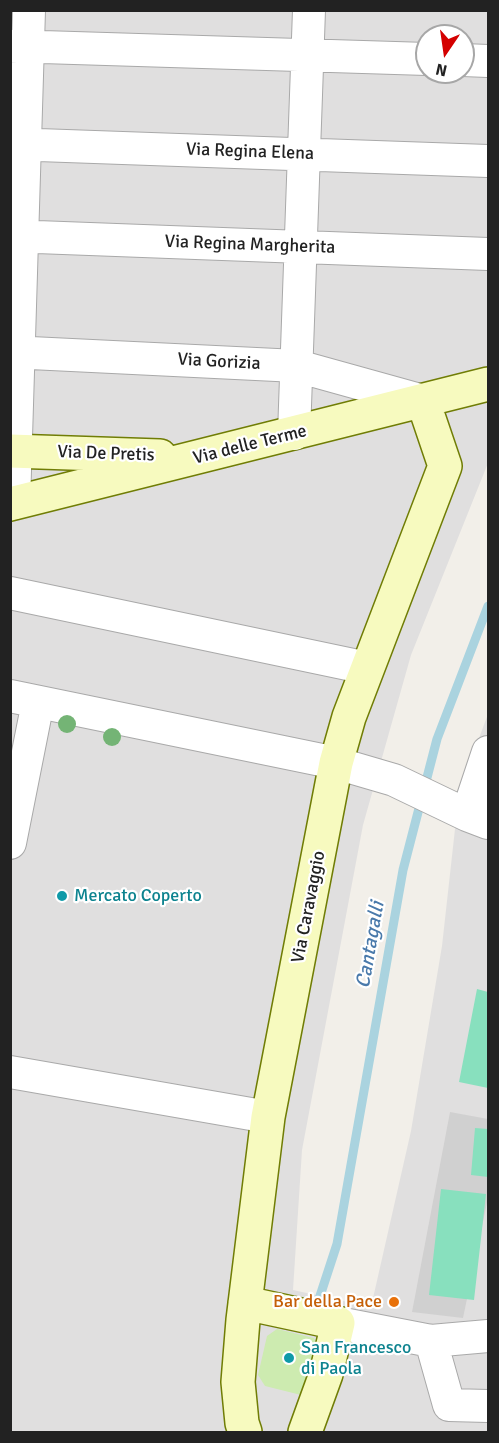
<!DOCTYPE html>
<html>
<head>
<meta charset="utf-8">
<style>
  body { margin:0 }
  #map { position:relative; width:499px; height:1443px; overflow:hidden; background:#f2efe9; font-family:Signika,sans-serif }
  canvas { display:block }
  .frame { position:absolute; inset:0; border:12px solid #222; pointer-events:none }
  .north { position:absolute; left:415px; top:24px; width:60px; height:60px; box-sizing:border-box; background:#fff; border:2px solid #a7a7a7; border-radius:50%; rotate:193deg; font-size:16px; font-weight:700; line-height:24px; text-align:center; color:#222 }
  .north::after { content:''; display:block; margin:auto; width:21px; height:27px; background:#d40000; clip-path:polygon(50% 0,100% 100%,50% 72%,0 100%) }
</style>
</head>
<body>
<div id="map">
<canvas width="499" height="1443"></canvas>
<div class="frame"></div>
<div class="north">N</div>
</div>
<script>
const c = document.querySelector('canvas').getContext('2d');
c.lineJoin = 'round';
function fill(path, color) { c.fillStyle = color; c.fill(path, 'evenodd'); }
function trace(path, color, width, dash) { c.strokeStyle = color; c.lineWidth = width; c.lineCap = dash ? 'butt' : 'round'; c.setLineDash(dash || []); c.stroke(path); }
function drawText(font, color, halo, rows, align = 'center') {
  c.font = font + ' Signika,sans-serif'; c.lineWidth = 4.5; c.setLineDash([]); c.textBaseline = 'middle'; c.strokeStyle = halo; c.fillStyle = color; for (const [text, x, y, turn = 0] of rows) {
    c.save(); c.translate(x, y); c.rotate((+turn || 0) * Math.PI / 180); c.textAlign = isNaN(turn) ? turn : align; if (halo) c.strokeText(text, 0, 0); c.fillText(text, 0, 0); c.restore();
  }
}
const residential = new Path2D(`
  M 10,11 L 488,11 L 488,463 L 411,655 L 363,825 L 302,1150 L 293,1290 L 371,1307 L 411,1131 L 442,946 L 455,829 L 462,784 L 488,714 L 488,1432 L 11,1432 ZM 427,36 L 463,36 L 463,72 L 427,72 Z`);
const religious = new Path2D(`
  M 450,1112 L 488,1119 L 488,1198 L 463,1318 L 412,1312 Z`);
const grass = new Path2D(`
  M 277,1329 L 314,1338 L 321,1350 L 312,1387 L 301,1395 L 265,1386 L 258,1375 L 267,1336 Z`);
const pitch = new Path2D(`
  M 477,989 L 488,992 L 488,1088 L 459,1082 Z
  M 475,1128 L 488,1129 L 488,1177 L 471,1175 Z
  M 441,1189 L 486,1194 L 474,1300 L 429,1295 Z`);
const stream = new Path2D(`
  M 319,1299 L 337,1244 L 403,870 L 437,739 L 488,606`);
const street = new Path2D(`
  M 10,46 L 427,59
  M 463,60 L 488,61
  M 10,144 L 488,161
  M 10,236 L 488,254
  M 10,352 L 297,366 L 423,401
  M 294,434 L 309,10
  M 14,503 L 29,10
  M 10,593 L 367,668
  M 10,696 L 336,763 L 394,780 L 467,815 L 488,823
  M 467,815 L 488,752
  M 10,843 L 38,702
  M 10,1072 L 268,1117
  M 338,1323 L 431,1341 L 488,1336
  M 431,1341 L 449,1405 L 488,1406`);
const secondary = new Path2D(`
  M 10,451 L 160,456
  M 10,504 L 488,384
  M 245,1303 L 338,1323 L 326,1374 L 305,1432
  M 245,1432 L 242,1423 L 238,1382 L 243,1320 L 268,1117 L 336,763 L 349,717 L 445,466 L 423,401`);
const trees = [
  [67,724],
  [112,737]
];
const markers = [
  [62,896,6,"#0f9aa8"],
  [394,1302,6,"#e8710a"],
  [289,1358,6,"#0f9aa8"]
];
const streetNames = [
  ["Via Regina Elena",250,152,2],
  ["Via Regina Margherita",250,245,2],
  ["Via Gorizia",219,362,3],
  ["Via delle Terme",250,445,-14],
  ["Via De Pretis",106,454,2],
  ["Via Caravaggio",309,907,-79]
];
const cultureNames = [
  ["Mercato Coperto",74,896],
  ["San Francesco",301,1348],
  ["di Paola",301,1369]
];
const foodNames = [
  ["Bar della Pace",382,1302]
];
const waterNames = [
  ["Cantagalli",371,945,-80]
];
fill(residential, '#e0dfdf');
fill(religious, '#d0d0d0');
fill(grass, '#cdebb0');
fill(pitch, '#88e0be');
trace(stream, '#aad3df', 9);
trace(street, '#a9a9a9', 34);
trace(secondary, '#707d05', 36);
trace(street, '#fff', 32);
trace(secondary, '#f7fabf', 33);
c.fillStyle = '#74b475';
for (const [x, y] of trees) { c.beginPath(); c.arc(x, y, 9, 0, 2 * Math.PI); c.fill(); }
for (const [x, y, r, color] of markers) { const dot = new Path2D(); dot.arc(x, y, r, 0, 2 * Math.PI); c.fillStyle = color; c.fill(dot); trace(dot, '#fff', 2); }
drawText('18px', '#222', '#fff', streetNames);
drawText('18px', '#0d838f', '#fff', cultureNames, 'left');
drawText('18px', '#c56008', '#fff', foodNames, 'right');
drawText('italic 20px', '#4a7aab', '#fff', waterNames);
</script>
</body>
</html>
